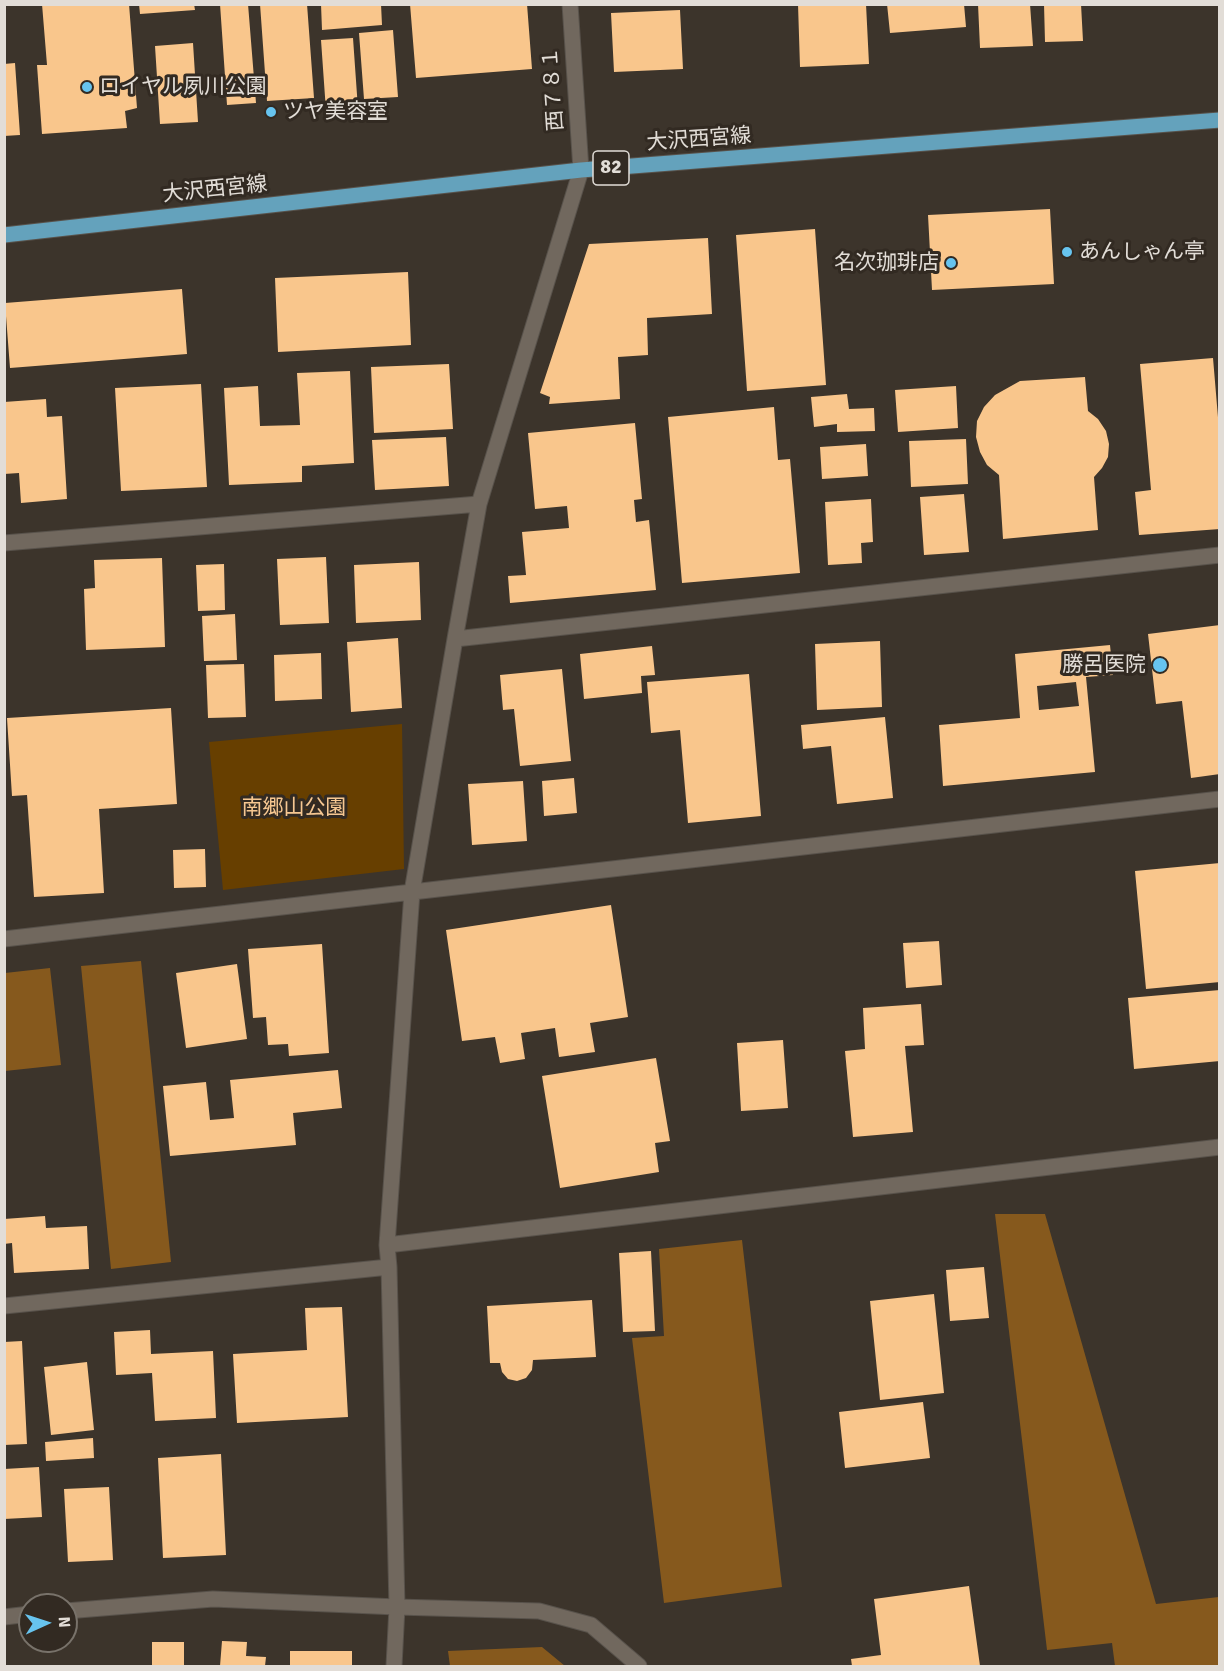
<!DOCTYPE html>
<html>
<head>
<meta charset="utf-8">
<style>
  body { margin:0 }
  #map { position:relative; width:1224px; height:1671px; overflow:hidden; background:#3c342b; font-family:Signika,sans-serif }
  canvas { display:block }
  .frame { position:absolute; inset:0; border:6px solid #e2ddd7; pointer-events:none }
  .north { position:absolute; left:18px; top:1593px; width:60px; height:60px; box-sizing:border-box; background:#322a22; border:2px solid #78726a; border-radius:50%; rotate:87deg; font-size:16px; font-weight:700; line-height:24px; text-align:center; color:#e2ddd7 }
  .north::after { content:''; display:block; margin:auto; width:21px; height:27px; background:#67c4ef; clip-path:polygon(50% 0,100% 100%,50% 72%,0 100%) }
</style>
</head>
<body>
<div id="map">
<canvas width="1224" height="1671"></canvas>
<div class="frame"></div>
<div class="north">N</div>
</div>
<script>
const c = document.querySelector('canvas').getContext('2d');
c.lineJoin = 'round';
function fill(path, color) { c.fillStyle = color; c.fill(path, 'evenodd'); }
function trace(path, color, width, dash) { c.strokeStyle = color; c.lineWidth = width; c.lineCap = dash ? 'butt' : 'round'; c.setLineDash(dash || []); c.stroke(path); }
function drawText(font, color, halo, rows, align = 'center') {
  c.font = font + ' Signika,"Noto Sans JP",sans-serif'; c.lineWidth = 6; c.setLineDash([]); c.textBaseline = 'middle'; c.strokeStyle = halo; c.fillStyle = color; for (const [text, x, y, turn = 0] of rows) {
    c.save(); c.translate(x, y); c.rotate((+turn || 0) * Math.PI / 180); c.textAlign = isNaN(turn) ? turn : align; if (halo) c.strokeText(text, 0, 0); c.fillText(text, 0, 0); c.restore();
  }
}
const green = new Path2D(`
  M 402,724 L 404,869 L 223,890 L 209,742 Z`);
const forest = new Path2D(`
  M 141,961 L 171,1262 L 111,1269 L 81,966 Z
  M 50,968 L 61,1065 L 5,1071 L 5,973 Z
  M 995,1214 L 1045,1214 L 1156,1604 L 1219,1597 L 1219,1666 L 1115,1666 L 1112,1643 L 1047,1650 Z
  M 742,1240 L 782,1587 L 664,1603 L 632,1338 L 664,1336 L 659,1249 Z
  M 542,1647 L 565,1666 L 450,1666 L 448,1651 Z`);
const building = new Path2D(`
  M 42,4 L 129,4 L 137,108 L 125,111 L 127,128 L 42,134 L 37,65 L 47,65 Z
  M 139,4 L 194,4 L 195,10 L 140,14 Z
  M 220,4 L 248,4 L 256,103 L 227,105 Z
  M 260,4 L 284,4 L 284,6 L 307,4 L 314,98 L 267,101 Z
  M 321,4 L 381,4 L 382,25 L 322,30 Z
  M 410,4 L 527,4 L 532,69 L 416,78 Z
  M 798,4 L 866,4 L 869,64 L 800,67 Z
  M 887,4 L 964,4 L 966,27 L 890,33 Z
  M 978,4 L 1030,4 L 1033,46 L 980,48 Z
  M 1044,4 L 1081,4 L 1083,41 L 1045,42 Z
  M 680,10 L 683,69 L 614,72 L 611,13 Z
  M 393,30 L 398,97 L 364,99 L 359,33 Z
  M 353,38 L 358,109 L 326,111 L 321,40 Z
  M 193,43 L 198,122 L 160,124 L 155,46 Z
  M 15,63 L 20,135 L 4,136 L 4,64 Z
  M 1050,209 L 1054,284 L 932,290 L 928,215 Z
  M 815,229 L 826,385 L 747,391 L 736,235 Z
  M 708,238 L 712,314 L 647,318 L 648,355 L 618,357 L 620,399 L 549,404 L 550,397 L 540,393 L 589,244 Z
  M 408,272 L 411,345 L 278,352 L 275,278 Z
  M 182,289 L 187,354 L 10,368 L 5,303 Z
  M 1213,358 L 1220,441 L 1220,529 L 1139,535 L 1135,492 L 1151,490 L 1140,364 Z
  M 449,364 L 453,429 L 374,433 L 371,367 Z
  M 350,371 L 354,463 L 302,466 L 302,482 L 229,485 L 224,388 L 258,386 L 260,426 L 300,425 L 297,373 Z
  M 1085,377 L 1088,411 L 1098,419 L 1106,431 L 1109,444 L 1108,457 L 1102,468 L 1094,477 L 1098,530 L 1003,539 L 999,475 L 987,465 L 980,452 L 976,437 L 977,421 L 984,407 L 995,395 L 1020,381 Z
  M 201,384 L 207,487 L 121,491 L 115,388 Z
  M 956,386 L 958,428 L 898,432 L 895,390 Z
  M 847,394 L 849,409 L 874,408 L 875,431 L 837,432 L 837,424 L 814,427 L 811,397 Z
  M 46,399 L 47,417 L 62,416 L 67,499 L 21,503 L 19,473 L 4,474 L 4,402 Z
  M 774,407 L 778,460 L 790,459 L 800,573 L 682,583 L 668,417 Z
  M 635,423 L 642,499 L 634,500 L 636,522 L 649,520 L 656,590 L 510,603 L 508,576 L 526,575 L 522,532 L 569,528 L 567,506 L 535,509 L 528,433 Z
  M 446,437 L 449,486 L 375,490 L 372,440 Z
  M 966,439 L 968,484 L 911,487 L 909,441 Z
  M 866,444 L 868,476 L 822,479 L 820,447 Z
  M 964,494 L 969,552 L 924,555 L 920,497 Z
  M 871,499 L 873,542 L 861,543 L 862,563 L 828,565 L 825,502 Z
  M 326,557 L 329,623 L 280,625 L 277,559 Z
  M 162,558 L 165,647 L 86,650 L 84,589 L 95,588 L 94,560 Z
  M 419,562 L 421,620 L 356,623 L 354,565 Z
  M 224,564 L 225,610 L 198,611 L 196,565 Z
  M 235,614 L 237,660 L 204,661 L 202,616 Z
  M 1220,625 L 1220,774 L 1191,778 L 1182,701 L 1156,704 L 1148,634 Z
  M 398,638 L 402,708 L 351,712 L 347,642 Z
  M 880,641 L 882,707 L 817,710 L 815,644 Z
  M 1110,645 L 1113,675 L 1086,677 L 1095,772 L 943,786 L 939,725 L 1020,718 L 1015,654 ZM 1076,682 L 1079,706 L 1039,710 L 1037,686 Z
  M 652,646 L 655,675 L 641,676 L 642,693 L 584,699 L 580,654 Z
  M 321,653 L 322,699 L 275,701 L 274,655 Z
  M 244,664 L 246,717 L 208,718 L 206,665 Z
  M 562,669 L 571,761 L 520,766 L 514,709 L 503,710 L 500,675 Z
  M 749,674 L 761,816 L 688,823 L 680,730 L 651,733 L 647,682 Z
  M 171,708 L 177,804 L 99,809 L 104,893 L 34,897 L 27,795 L 12,796 L 7,718 Z
  M 885,717 L 893,798 L 837,804 L 831,746 L 803,749 L 801,725 Z
  M 574,778 L 577,813 L 544,816 L 542,781 Z
  M 523,781 L 527,841 L 472,845 L 468,784 Z
  M 205,849 L 206,887 L 174,888 L 173,850 Z
  M 1220,863 L 1220,982 L 1146,989 L 1135,871 Z
  M 611,905 L 628,1017 L 590,1023 L 595,1052 L 559,1057 L 555,1028 L 521,1033 L 525,1059 L 500,1063 L 495,1037 L 462,1041 L 446,930 Z
  M 939,941 L 942,985 L 906,988 L 903,943 Z
  M 322,944 L 329,1053 L 289,1056 L 288,1044 L 268,1045 L 266,1017 L 253,1018 L 248,949 Z
  M 237,964 L 247,1039 L 186,1048 L 176,973 Z
  M 1220,990 L 1220,1061 L 1134,1069 L 1128,998 Z
  M 921,1004 L 924,1045 L 905,1046 L 913,1132 L 853,1137 L 845,1051 L 865,1049 L 863,1008 Z
  M 783,1040 L 788,1108 L 741,1111 L 737,1043 Z
  M 656,1058 L 670,1141 L 655,1143 L 659,1172 L 560,1188 L 542,1076 Z
  M 338,1070 L 342,1108 L 293,1113 L 296,1145 L 170,1156 L 163,1086 L 206,1082 L 210,1120 L 234,1118 L 230,1080 Z
  M 45,1216 L 46,1228 L 87,1226 L 89,1269 L 14,1273 L 12,1243 L 4,1244 L 4,1219 Z
  M 651,1251 L 655,1331 L 623,1332 L 619,1253 Z
  M 984,1267 L 989,1318 L 950,1321 L 946,1270 Z
  M 934,1294 L 944,1393 L 880,1400 L 870,1301 Z
  M 592,1300 L 596,1357 L 533,1360 L 532,1370 L 526,1378 L 517,1381 L 508,1379 L 502,1372 L 500,1363 L 490,1363 L 487,1306 Z
  M 342,1307 L 348,1417 L 237,1423 L 233,1354 L 307,1350 L 305,1308 Z
  M 150,1330 L 151,1354 L 213,1351 L 216,1418 L 155,1421 L 152,1373 L 116,1375 L 114,1332 Z
  M 22,1341 L 27,1444 L 4,1445 L 4,1342 Z
  M 87,1362 L 94,1430 L 51,1435 L 44,1367 Z
  M 923,1402 L 930,1458 L 845,1468 L 839,1412 Z
  M 93,1438 L 94,1458 L 46,1461 L 45,1442 Z
  M 221,1454 L 226,1555 L 163,1558 L 158,1458 Z
  M 39,1467 L 42,1517 L 4,1519 L 4,1469 Z
  M 109,1487 L 113,1560 L 68,1562 L 64,1489 Z
  M 969,1586 L 980,1666 L 852,1666 L 851,1659 L 881,1655 L 874,1599 Z
  M 222,1641 L 247,1642 L 246,1656 L 266,1657 L 265,1666 L 220,1666 Z
  M 152,1642 L 184,1642 L 184,1666 L 152,1666 Z
  M 290,1651 L 352,1651 L 352,1666 L 290,1666 Z`);
const minor = new Path2D(`
  M 4,543 L 479,504
  M 455,639 L 1220,555
  M 4,939 L 1220,799
  M 387,1245 L 1220,1147
  M 4,1306 L 389,1267
  M 66,1611 L 213,1599 L 397,1607 L 539,1611 L 591,1625 L 639,1666
  M 4,1617 L 30,1614
  M 394,1666 L 397,1607 L 389,1267 L 387,1245 L 412,892 L 455,639 L 479,504 L 581,170 L 570,4`);
const major = new Path2D(`
  M 4,235 L 581,170 L 1220,120`);
const markers = [
  [87,87,6,"#67c4ef"],
  [271,112,6,"#67c4ef"],
  [1067,252,6,"#67c4ef"],
  [951,263,6,"#67c4ef"],
  [1160,665,8,"#67c4ef"]
];
const shields = [
  [611,168,36]
];
const shieldNames = [
  ["82",611,168]
];
const poiNames = [
  ["ロイヤル夙川公園",99,87],
  ["ツヤ美容室",283,112],
  ["あんしゃん亭",1079,252],
  ["名次珈琲店",939,263,"right"],
  ["勝呂医院",1146,665,"right"]
];
const streetNames = [
  ["西７８１",554,89,-94],
  ["大沢西宮線",699,140,-4],
  ["大沢西宮線",215,190,-6]
];
const parkNames = [
  ["南郷山公園",294,808]
];
fill(green, '#673f00');
fill(forest, '#86591d');
fill(building, '#f9c68c');
trace(minor, '#58524b', 17);
trace(major, '#58524b', 17);
trace(minor, '#71685e', 15);
trace(major, '#64a2bc', 15);
for (const [x, y, r, color] of markers) { const dot = new Path2D(); dot.arc(x, y, r, 0, 2 * Math.PI); c.fillStyle = color; c.fill(dot); trace(dot, '#322a22', 2); }
for (const [x, y, w] of shields) { const box = new Path2D(); box.roundRect(x - w / 2, y - 17, w, 34, 4.5); c.fillStyle = '#322a22'; c.fill(box); trace(box, '#e2ddd7', 1.5); }
drawText('bold 20px', '#e2ddd7', null, shieldNames);
drawText('21px', '#e2ddd7', '#322a22', poiNames, 'left');
drawText('21px', '#e2ddd7', '#322a22', streetNames);
drawText('21px', '#f6c791', '#322a22', parkNames);
</script>
</body>
</html>
